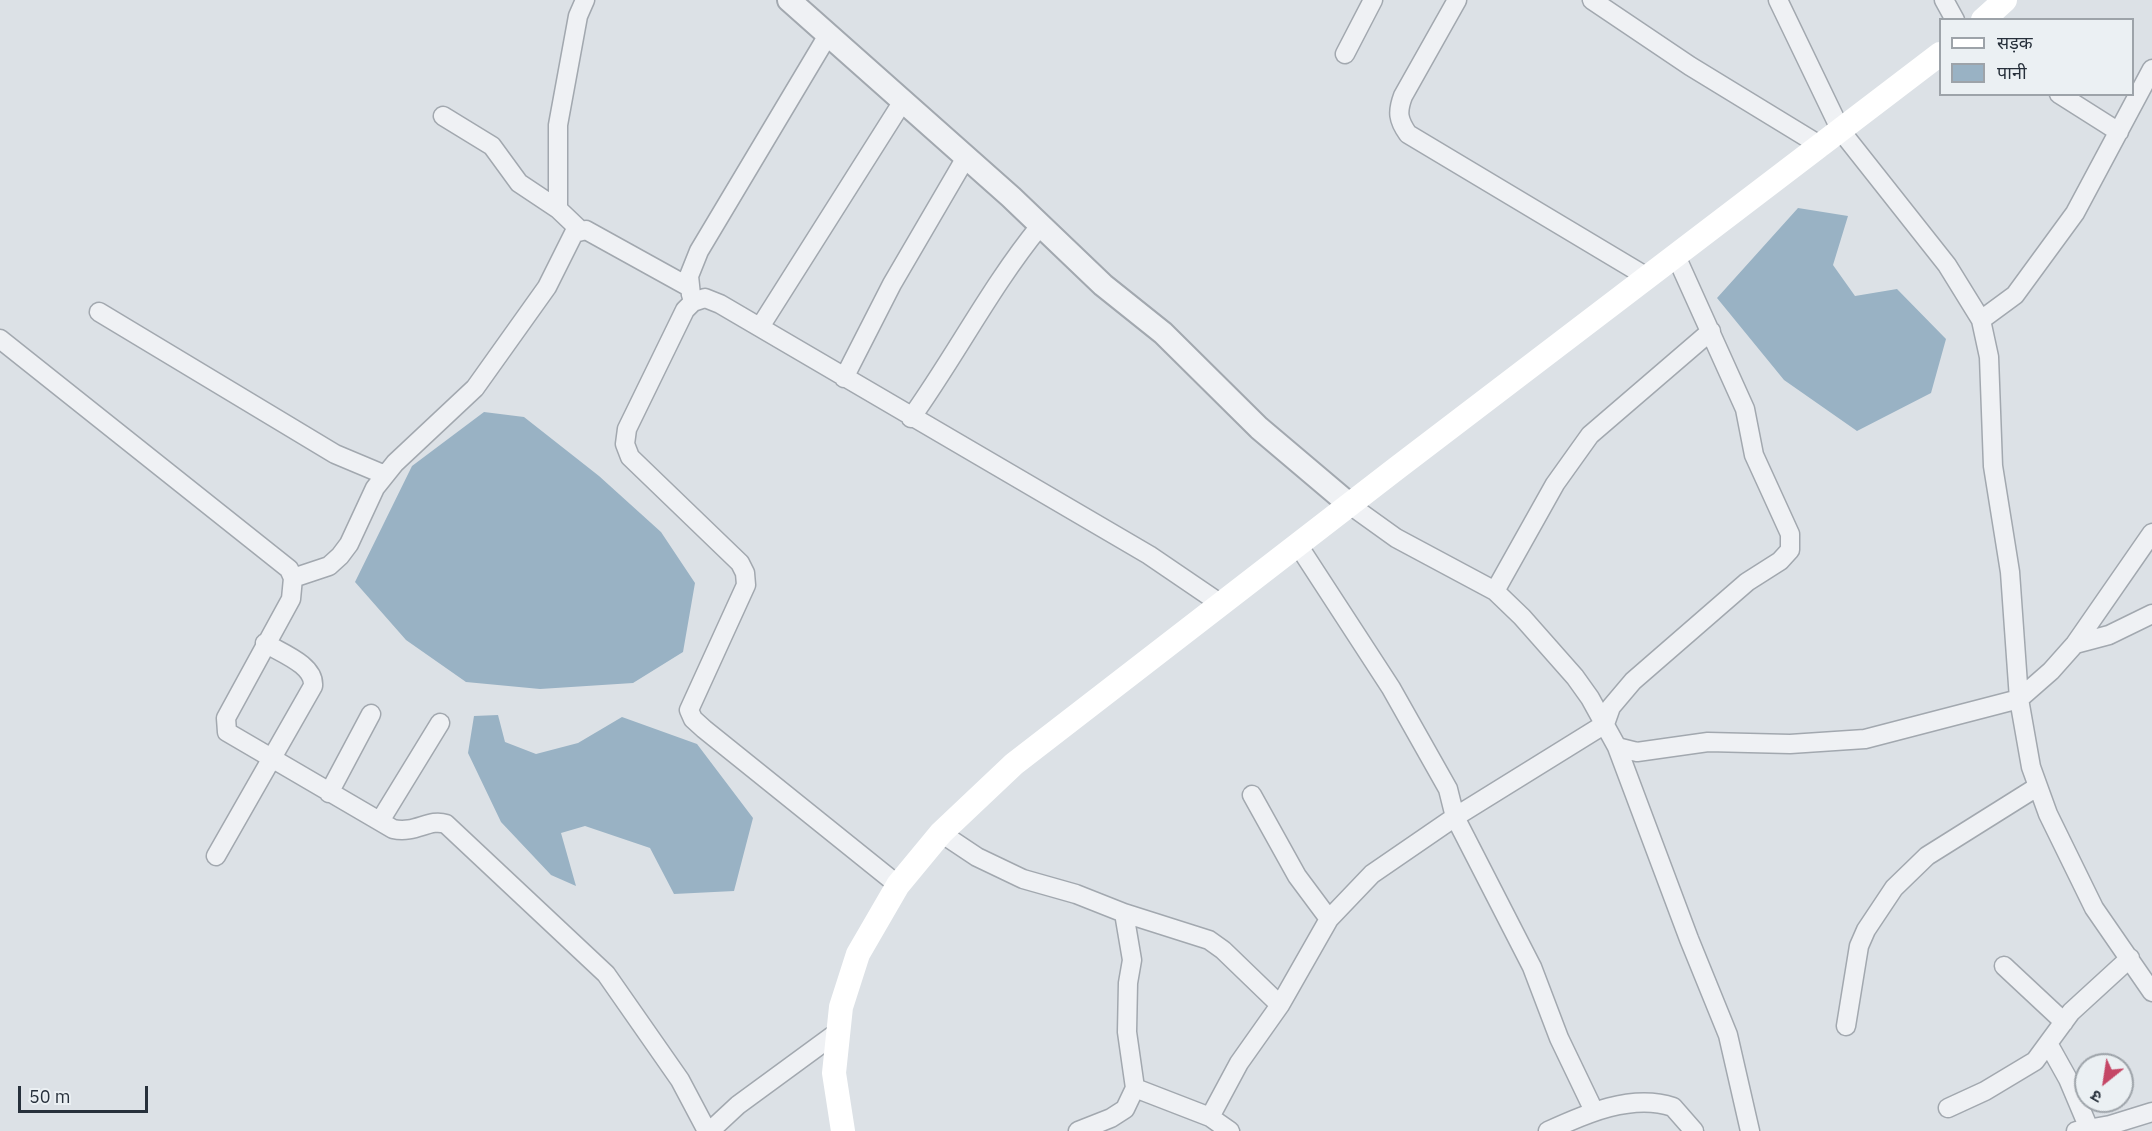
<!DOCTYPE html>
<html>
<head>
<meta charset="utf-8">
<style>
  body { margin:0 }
  #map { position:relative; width:2152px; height:1131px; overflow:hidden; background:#dce1e6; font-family:"IBM Plex Sans","Noto Sans Devanagari",sans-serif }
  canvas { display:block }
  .legend { position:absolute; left:1939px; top:18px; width:195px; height:78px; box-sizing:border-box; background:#ebf0f3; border:2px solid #9da3a9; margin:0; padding:8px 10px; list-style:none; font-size:18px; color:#27303b }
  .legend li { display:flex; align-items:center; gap:12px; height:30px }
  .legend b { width:30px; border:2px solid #9da3a9 }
  .north { position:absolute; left:2074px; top:1053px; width:60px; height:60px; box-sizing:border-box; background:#ebf0f3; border:2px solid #9da3a9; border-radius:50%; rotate:210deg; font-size:16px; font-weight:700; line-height:24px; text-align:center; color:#27303b }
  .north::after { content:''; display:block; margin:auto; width:21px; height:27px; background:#c54766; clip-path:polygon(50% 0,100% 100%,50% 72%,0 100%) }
  .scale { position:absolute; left:18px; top:1086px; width:130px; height:27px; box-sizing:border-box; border:3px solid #27303b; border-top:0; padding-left:8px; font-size:18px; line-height:21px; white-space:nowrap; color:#27303b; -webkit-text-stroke:4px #ebf0f3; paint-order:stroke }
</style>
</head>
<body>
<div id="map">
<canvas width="2152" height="1131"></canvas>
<ul class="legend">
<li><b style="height:8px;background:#fff"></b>सड़क</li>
<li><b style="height:16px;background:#99b2c4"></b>पानी</li>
</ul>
<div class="north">उ</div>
<div class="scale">50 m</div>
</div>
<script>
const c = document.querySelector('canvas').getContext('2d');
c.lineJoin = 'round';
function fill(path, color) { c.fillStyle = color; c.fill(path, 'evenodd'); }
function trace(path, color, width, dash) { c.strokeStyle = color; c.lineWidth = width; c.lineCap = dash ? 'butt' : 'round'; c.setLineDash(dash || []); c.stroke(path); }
const water = new Path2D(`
  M 1798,208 L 1848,216 L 1833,265 L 1855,296 L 1897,289 L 1946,339 L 1931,393 L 1857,431 L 1784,380 L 1717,298 Z
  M 484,412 L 524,417 L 599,476 L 661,532 L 695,583 L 683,652 L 633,683 L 540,689 L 466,682 L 406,640 L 355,582 L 412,466 Z
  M 498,715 L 505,742 L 536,754 L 578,743 L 622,717 L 697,744 L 753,818 L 734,891 L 674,894 L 650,848 L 585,826 L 561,833 L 576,886 L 551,875 L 501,822 L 468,753 L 474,716 Z`);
const minor = new Path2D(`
  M 1457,0 L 1403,96 C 1397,112 1398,120 1408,134 L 1647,277
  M 1592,0 L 1690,66 L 1821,146
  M 1778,0 L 1841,131 L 1947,265 L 1981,320 L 1989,357 L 1993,466 L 2010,572 L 2019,699 L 2031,767 L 2048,814 L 2094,908 L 2152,992
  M 1944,0 L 1955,20
  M 1345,54 L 1373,0
  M 2059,94 L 2119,132
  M 443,116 L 492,146 L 519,183 L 558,209 L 580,230
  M 558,209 L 558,125 L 578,16 L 585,0
  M 691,295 L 689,276 L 699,251 L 828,35
  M 99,312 L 335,454 L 385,475
  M 1981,320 L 2015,295 L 2075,213 L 2152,69
  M 760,327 L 903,101
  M 0,339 L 289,569 L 293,578 L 291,599 L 226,718 L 227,732 L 393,829 C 416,834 429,818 446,824 L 606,974 L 680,1080 L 707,1131
  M 844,378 L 892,284 L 965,159
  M 911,418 C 956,355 991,286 1040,226
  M 1350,505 L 1396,538 L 1495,591 L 1522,617 L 1575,677 L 1590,698 L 1617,747 L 1637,752 L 1708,742 L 1790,744 L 1865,739 L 2019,699 L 2051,671 L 2075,644 L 2152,533
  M 1298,545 L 1391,688 L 1448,789 L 1455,817 L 1532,967 L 1559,1038 L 1594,1111
  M 293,578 L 329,566 L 340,556 L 349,544 L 375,488 L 395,463 L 475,388 L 547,287 L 574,233 L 586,230 L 689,287
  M 1495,591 L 1555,484 L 1590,435 L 1711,331
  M 2075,644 L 2109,635 L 2152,614
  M 1617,747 L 1689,939 L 1728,1035 L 1750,1131
  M 329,793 L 371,714
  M 1252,795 L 1297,876 L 1329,919
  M 380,821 L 440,723
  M 941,833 L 977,857 L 1023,879 L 1076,894 L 1124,913 L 1209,940 L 1223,950 L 1280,1005
  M 216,856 L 313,686 C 315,665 281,653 265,643
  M 898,885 L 704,729 L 693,719 L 689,710 L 746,585 L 745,573 L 740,563 L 630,457 L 625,444 L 627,429 L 685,310 L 693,302 L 705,298 L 720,304 L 1149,555 L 1221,604
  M 2004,966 L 2064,1022
  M 1846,1026 L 1859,946 L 1866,930 L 1894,888 L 1927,856 L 2037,787
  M 2049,1045 L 2068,1079 L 2090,1131
  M 1135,1088 L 1210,1117 L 1230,1131
  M 1948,1108 L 1985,1091 L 2035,1061 L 2071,1012 L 2130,958
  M 1210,1117 L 1239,1063 L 1280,1005 L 1329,919 L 1372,874 L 1455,817 L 1605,724 L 1611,707 L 1633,681 L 1747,582 L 1780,561 L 1790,550 L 1790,534 L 1754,455 L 1745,409 L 1676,256
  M 710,1131 L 738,1105 L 839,1031
  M 1078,1131 L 1111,1118 L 1125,1109 L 1135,1088 L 1127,1032 L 1128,983 L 1132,960 L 1124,913
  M 1548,1131 C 1585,1114 1632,1093 1673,1107 L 1694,1131
  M 2076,1131 L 2110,1125 L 2152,1112`);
const tertiary = new Path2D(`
  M 789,0 L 1011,197 L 1103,285 L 1163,333 L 1259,428 L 1350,505`);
const secondary = new Path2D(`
  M 1983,20 L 2005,0
  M 843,1131 L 834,1073 L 841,1007 L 858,954 L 898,885 L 941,833 L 1014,764 L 1397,468 L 1940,54`);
fill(water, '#99b2c4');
trace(minor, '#a2a8af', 21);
trace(tertiary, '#a2a8af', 26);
trace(minor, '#eff1f4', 18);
trace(tertiary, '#eff1f4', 22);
trace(secondary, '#fff', 24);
</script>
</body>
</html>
